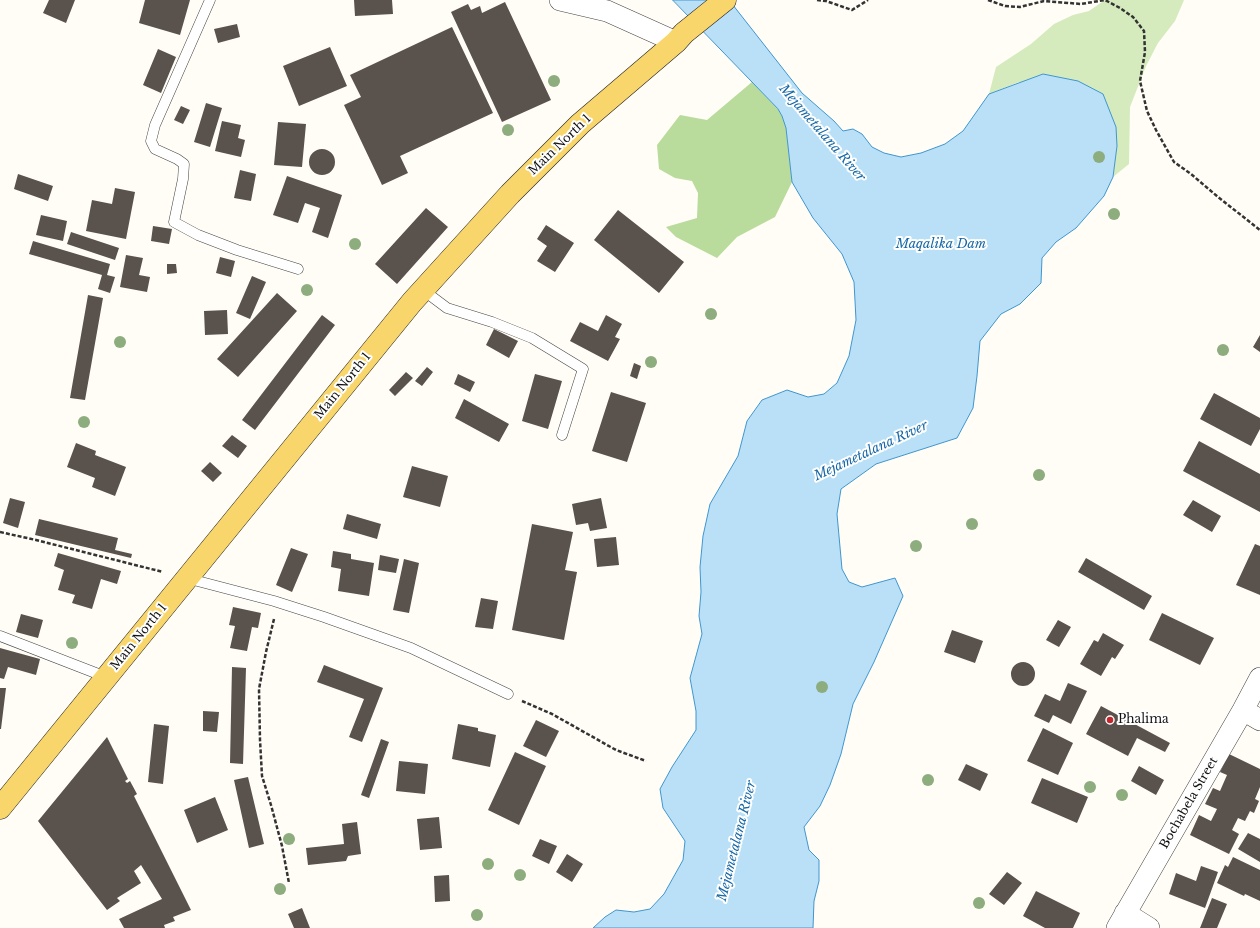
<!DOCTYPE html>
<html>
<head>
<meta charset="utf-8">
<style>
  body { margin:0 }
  canvas { display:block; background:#fffdf5 }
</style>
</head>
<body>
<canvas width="1260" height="928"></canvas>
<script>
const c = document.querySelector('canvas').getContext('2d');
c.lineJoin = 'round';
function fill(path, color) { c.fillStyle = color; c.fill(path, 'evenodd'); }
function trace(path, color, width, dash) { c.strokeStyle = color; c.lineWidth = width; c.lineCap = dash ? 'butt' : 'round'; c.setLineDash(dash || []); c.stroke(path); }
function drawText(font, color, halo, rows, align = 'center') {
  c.font = font + ' "Libre Baskerville",serif'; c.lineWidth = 4; c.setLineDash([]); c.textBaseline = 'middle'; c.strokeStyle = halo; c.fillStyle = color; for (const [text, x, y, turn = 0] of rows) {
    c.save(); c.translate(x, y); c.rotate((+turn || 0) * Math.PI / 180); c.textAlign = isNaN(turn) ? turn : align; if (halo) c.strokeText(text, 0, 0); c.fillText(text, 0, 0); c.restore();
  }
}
const green = new Path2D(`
  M 1105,0 L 1184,0 L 1175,21 L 1158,43 L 1146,66 L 1130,107 L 1129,164 L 1113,177 L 1117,146 L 1019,82 L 989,94 L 996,67 L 1031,44 L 1054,24 L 1073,15 L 1089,11 Z`);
const forest = new Path2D(`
  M 752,82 L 778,109 L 782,116 L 786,128 L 792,182 L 775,217 L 737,237 L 717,258 L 676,237 L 666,227 L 697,218 L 698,193 L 692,181 L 675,178 L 659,169 L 657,145 L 680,115 L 707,120 Z`);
const water = new Path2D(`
  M 673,0 L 729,0 L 802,93 L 834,121 L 843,131 L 853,129 L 862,134 L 872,147 L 884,153 L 901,157 L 921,153 L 945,144 L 963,131 L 989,94 L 1043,74 L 1078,81 L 1103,94 L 1116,127 L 1117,146 L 1113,177 L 1104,196 L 1076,228 L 1056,242 L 1042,258 L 1041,283 L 1020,304 L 1001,314 L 980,341 L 977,376 L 973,408 L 957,438 L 876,464 L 841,489 L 837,514 L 842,569 L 849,582 L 862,587 L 895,578 L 903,596 L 874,662 L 853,704 L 841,754 L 830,785 L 820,806 L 804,827 L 809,850 L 819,860 L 819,881 L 814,901 L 813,928 L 593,928 L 605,917 L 616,910 L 634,912 L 650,909 L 664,894 L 683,860 L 685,841 L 663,808 L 660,789 L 672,767 L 696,730 L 696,711 L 690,678 L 702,634 L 699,616 L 701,592 L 700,567 L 703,536 L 710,504 L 738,456 L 747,421 L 762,400 L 787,390 L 808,397 L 824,394 L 837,383 L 849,356 L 856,320 L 854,282 L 842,254 L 813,218 L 792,182 L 786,128 L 782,116 L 778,109 Z`);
const building = new Path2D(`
  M 49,0 L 75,0 L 66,23 L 43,13 Z
  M 145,0 L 190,0 L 180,35 L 139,23 Z
  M 354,0 L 392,0 L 393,14 L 355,16 Z
  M 505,2 L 551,100 L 502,122 L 451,12 L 468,4 L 471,10 L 480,6 L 482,13 Z
  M 237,24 L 240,37 L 218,43 L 214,29 Z
  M 452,27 L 493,113 L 400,156 L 408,173 L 382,185 L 344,105 L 361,97 L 350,75 Z
  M 330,47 L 347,86 L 299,106 L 283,66 Z
  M 158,49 L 176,57 L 161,93 L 143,85 Z
  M 206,103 L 222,108 L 210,147 L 194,142 Z
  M 181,106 L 190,110 L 183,124 L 174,120 Z
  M 222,121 L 241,125 L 238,138 L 245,140 L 241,157 L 215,151 Z
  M 278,122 L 306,124 L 302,167 L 274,165 Z
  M309 162a13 13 0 1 1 26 0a13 13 0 1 1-26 0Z
  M 240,170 L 256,174 L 251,201 L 234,198 Z
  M 18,174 L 53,186 L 48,201 L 14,189 Z
  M 287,176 L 342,195 L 328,238 L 312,232 L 320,208 L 305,203 L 298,223 L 273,215 Z
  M 115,188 L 135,192 L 126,239 L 86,231 L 92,200 L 112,204 Z
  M 426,208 L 448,227 L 397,284 L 375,264 Z
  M 618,210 L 684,262 L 659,293 L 594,240 Z
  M 41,215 L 67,221 L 63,241 L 36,235 Z
  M 546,225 L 574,243 L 555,272 L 537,261 L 547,246 L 537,239 Z
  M 153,226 L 172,229 L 169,244 L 151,241 Z
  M 71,232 L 119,248 L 115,260 L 67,244 Z
  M 33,241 L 110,264 L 107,275 L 115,277 L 110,293 L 98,289 L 102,275 L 29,254 Z
  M 126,255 L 143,258 L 139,275 L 150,277 L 147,292 L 120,287 Z
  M 220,257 L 235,261 L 231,277 L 216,273 Z
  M 167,264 L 176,264 L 177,273 L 167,274 Z
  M 252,276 L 266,282 L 250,319 L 236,313 Z
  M 277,293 L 297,311 L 238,377 L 217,359 Z
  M 88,295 L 103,298 L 85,400 L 70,398 Z
  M 227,310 L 228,334 L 205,335 L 204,311 Z
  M 322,315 L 335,325 L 255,430 L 242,420 Z
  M 606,315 L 622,324 L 615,337 L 620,339 L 608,361 L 570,341 L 580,322 L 598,331 Z
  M 494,329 L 518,341 L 509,358 L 486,345 Z
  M 1260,335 L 1260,352 L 1253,347 Z
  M 634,363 L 641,366 L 637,379 L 630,376 Z
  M 427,367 L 433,372 L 422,386 L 415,381 Z
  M 406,372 L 413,378 L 395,396 L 389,390 Z
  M 458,374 L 475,382 L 470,392 L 454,384 Z
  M 535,374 L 562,381 L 548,429 L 522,421 Z
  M 611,392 L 646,403 L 627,462 L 592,451 Z
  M 1214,393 L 1260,418 L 1260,429 L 1251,446 L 1200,419 Z
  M 464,399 L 509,424 L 499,442 L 455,418 Z
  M 232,435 L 247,446 L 238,458 L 222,446 Z
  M 1199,441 L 1260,474 L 1260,512 L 1183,471 Z
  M 76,443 L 96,451 L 95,455 L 126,467 L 115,496 L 92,487 L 95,478 L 67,467 Z
  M 210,462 L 222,473 L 213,482 L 201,471 Z
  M 412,466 L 448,476 L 440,507 L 403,497 Z
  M 10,498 L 25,502 L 18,528 L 3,523 Z
  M 601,498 L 607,528 L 590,531 L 588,523 L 576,525 L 572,504 Z
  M 1193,500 L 1221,516 L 1212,532 L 1183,515 Z
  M 347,514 L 381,524 L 377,539 L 343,529 Z
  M 39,519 L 118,538 L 115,550 L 132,554 L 131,558 L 35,535 Z
  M 532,524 L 573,532 L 565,570 L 577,572 L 564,640 L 512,630 Z
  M 616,537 L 619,565 L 597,567 L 594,539 Z
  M 1255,544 L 1260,546 L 1260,595 L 1236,585 Z
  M 291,548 L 308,554 L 292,592 L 276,585 Z
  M 333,551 L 351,554 L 351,559 L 374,563 L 369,596 L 338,591 L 341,569 L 331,567 Z
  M 58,553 L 121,571 L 117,584 L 101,579 L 92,609 L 72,603 L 75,595 L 58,590 L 64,570 L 54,566 Z
  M 380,555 L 399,559 L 396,573 L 378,570 Z
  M 1086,558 L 1152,596 L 1144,610 L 1078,572 Z
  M 404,559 L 419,563 L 409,613 L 393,610 Z
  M 481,598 L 498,601 L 493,629 L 475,627 Z
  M 233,607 L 261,613 L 258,628 L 252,627 L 247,651 L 230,648 L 235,626 L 229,625 Z
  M 1162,613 L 1214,638 L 1200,665 L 1149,640 Z
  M 21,614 L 43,620 L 38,638 L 16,632 Z
  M 1058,620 L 1071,627 L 1059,647 L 1046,640 Z
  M 952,630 L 983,641 L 975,663 L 944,652 Z
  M 1103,633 L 1124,645 L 1115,659 L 1112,657 L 1101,676 L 1080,664 L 1094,640 L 1098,642 Z
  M 0,648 L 40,659 L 36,675 L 8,667 L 4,679 L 0,678 Z
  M1011 674a12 12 0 1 1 24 0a12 12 0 1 1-24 0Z
  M 324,665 L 383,688 L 362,742 L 349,737 L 364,699 L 317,682 Z
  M 232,667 L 246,668 L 243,764 L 230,763 Z
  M 1068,683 L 1087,691 L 1071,724 L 1053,715 L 1049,723 L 1034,716 L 1045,694 L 1060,701 Z
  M 0,688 L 6,688 L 1,729 L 0,729 Z
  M 1101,706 L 1170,743 L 1165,752 L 1137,738 L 1128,756 L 1086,734 Z
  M 203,711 L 219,712 L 217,732 L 203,731 Z
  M 536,720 L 559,731 L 546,757 L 523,746 Z
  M 154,724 L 169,726 L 163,784 L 148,782 Z
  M 458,724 L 478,728 L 478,731 L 496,735 L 490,767 L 452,759 Z
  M 1043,728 L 1073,743 L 1058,775 L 1027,761 Z
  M 107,737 L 128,779 L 125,781 L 127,783 L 130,781 L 137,794 L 134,796 L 191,910 L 173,917 L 175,921 L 164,925 L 165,928 L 124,928 L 119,919 L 162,899 L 141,865 L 134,871 L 141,883 L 117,898 L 120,901 L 107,910 L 38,821 Z
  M 381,739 L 389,742 L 369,798 L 361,795 Z
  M 515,752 L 546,766 L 519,825 L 488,810 Z
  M 1229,754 L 1260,769 L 1260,787 L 1255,799 L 1259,801 L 1254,813 L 1250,811 L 1245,821 L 1238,818 L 1232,830 L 1239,834 L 1229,854 L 1190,835 L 1199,815 L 1211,821 L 1217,809 L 1205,804 L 1213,788 L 1220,791 L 1227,775 L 1220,772 Z
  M 399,761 L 428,764 L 425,794 L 396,791 Z
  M 966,764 L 988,774 L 980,791 L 958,780 Z
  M 1139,766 L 1164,780 L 1156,795 L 1131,781 Z
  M 248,777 L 264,844 L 249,848 L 234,780 Z
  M 1042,778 L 1088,797 L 1077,823 L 1031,803 Z
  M 215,797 L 228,830 L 197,843 L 184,810 Z
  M 439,817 L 442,848 L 420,850 L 417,819 Z
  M 357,822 L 361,854 L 348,856 L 346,861 L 308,865 L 306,848 L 344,844 L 342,824 Z
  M 1248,833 L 1260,839 L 1260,862 L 1238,849 Z
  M 540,839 L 557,846 L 549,864 L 532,856 Z
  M 567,854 L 583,864 L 572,882 L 556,872 Z
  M 1233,857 L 1260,870 L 1260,901 L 1245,894 L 1244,896 L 1217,883 L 1225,865 L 1228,867 Z
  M 1201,866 L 1218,872 L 1205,908 L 1169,894 L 1176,873 L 1196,881 Z
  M 1007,872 L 1022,883 L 1004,905 L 989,894 Z
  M 449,875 L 450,901 L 435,902 L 434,876 Z
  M 1036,891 L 1080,913 L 1073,928 L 1045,928 L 1023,916 Z
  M 1212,898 L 1227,904 L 1217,928 L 1200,928 Z
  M 302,908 L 310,928 L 294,928 L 288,914 Z`);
const path = new Path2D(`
  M 817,0 L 826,1 L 852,10 L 868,0
  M 988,0 L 1005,6 L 1020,7 L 1044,1 L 1081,4 L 1105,0 L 1120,8 L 1133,17 L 1144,31 L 1145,52 L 1140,81 L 1147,111 L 1156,130 L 1174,162 L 1191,174 L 1218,197 L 1260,230
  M 0,532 L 36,540 L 163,572
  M 274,619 L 266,652 L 259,689 L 260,740 L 262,776 L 271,805 L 282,846 L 289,883
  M 522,701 L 552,714 L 616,750 L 646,761`);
const service = new Path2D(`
  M 210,0 L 155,125 L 151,141 L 155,149 L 177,159 L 184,164 L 183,179 L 174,222 L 198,235 L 237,250 L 298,269
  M 423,290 L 447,308 L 492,322 L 532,338 L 583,369 L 562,435
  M 186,578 L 274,601 L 324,617 L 411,648 L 508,694
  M 0,636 L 106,677`);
const minor = new Path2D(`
  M 560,0 L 607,11 L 676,42
  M 1243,710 L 1260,720
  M 1125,913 L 1149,928
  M 1117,928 L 1243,710 L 1260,678`);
const primary = new Path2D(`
  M 0,808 L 412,302 L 510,194 L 580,124 L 676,42 L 684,33 L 725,0`);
const trees = [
  [554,81],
  [508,130],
  [1099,157],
  [1114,214],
  [355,244],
  [307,290],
  [711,314],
  [120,342],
  [1223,350],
  [651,362],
  [84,422],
  [1039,475],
  [972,524],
  [916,546],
  [72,643],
  [822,687],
  [928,780],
  [1090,787],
  [1122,795],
  [289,839],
  [488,864],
  [520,875],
  [280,889],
  [979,903],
  [477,915]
];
const markers = [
  [1110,720,4,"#c4262e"]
];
const streetNames = [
  ["Main North 1",560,145,-44],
  ["Main North 1",343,386,-51],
  ["Main North 1",139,637,-51],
  ["Bochabela Street",1189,803,-60]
];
const poiNames = [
  ["Phalima",1118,720]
];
const waterNames = [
  ["Mejametalana River",822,133,49],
  ["Maqalika Dam",941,244],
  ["Mejametalana River",871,451,-25],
  ["Mejametalana River",737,841,-76]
];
fill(green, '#d5ebbd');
fill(forest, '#b9dc9c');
fill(water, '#b9e0f7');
trace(water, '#3f96cf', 1);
fill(building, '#5a524d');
trace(service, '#444', 11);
trace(minor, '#444', 22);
trace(primary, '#222', 23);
trace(path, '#333', 2.5, [4, 2]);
trace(service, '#fff', 10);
trace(minor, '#fff', 21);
trace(primary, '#f9d66b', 22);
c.fillStyle = '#8dad7f';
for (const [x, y] of trees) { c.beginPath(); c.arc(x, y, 6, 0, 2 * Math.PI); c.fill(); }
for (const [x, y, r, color] of markers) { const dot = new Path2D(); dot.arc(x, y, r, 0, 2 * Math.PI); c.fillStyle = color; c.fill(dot); trace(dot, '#fff', 1.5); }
drawText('12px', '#111', '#fff', streetNames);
drawText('12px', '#111', '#fff', poiNames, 'left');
drawText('italic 13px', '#1768a6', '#fff', waterNames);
</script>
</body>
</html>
